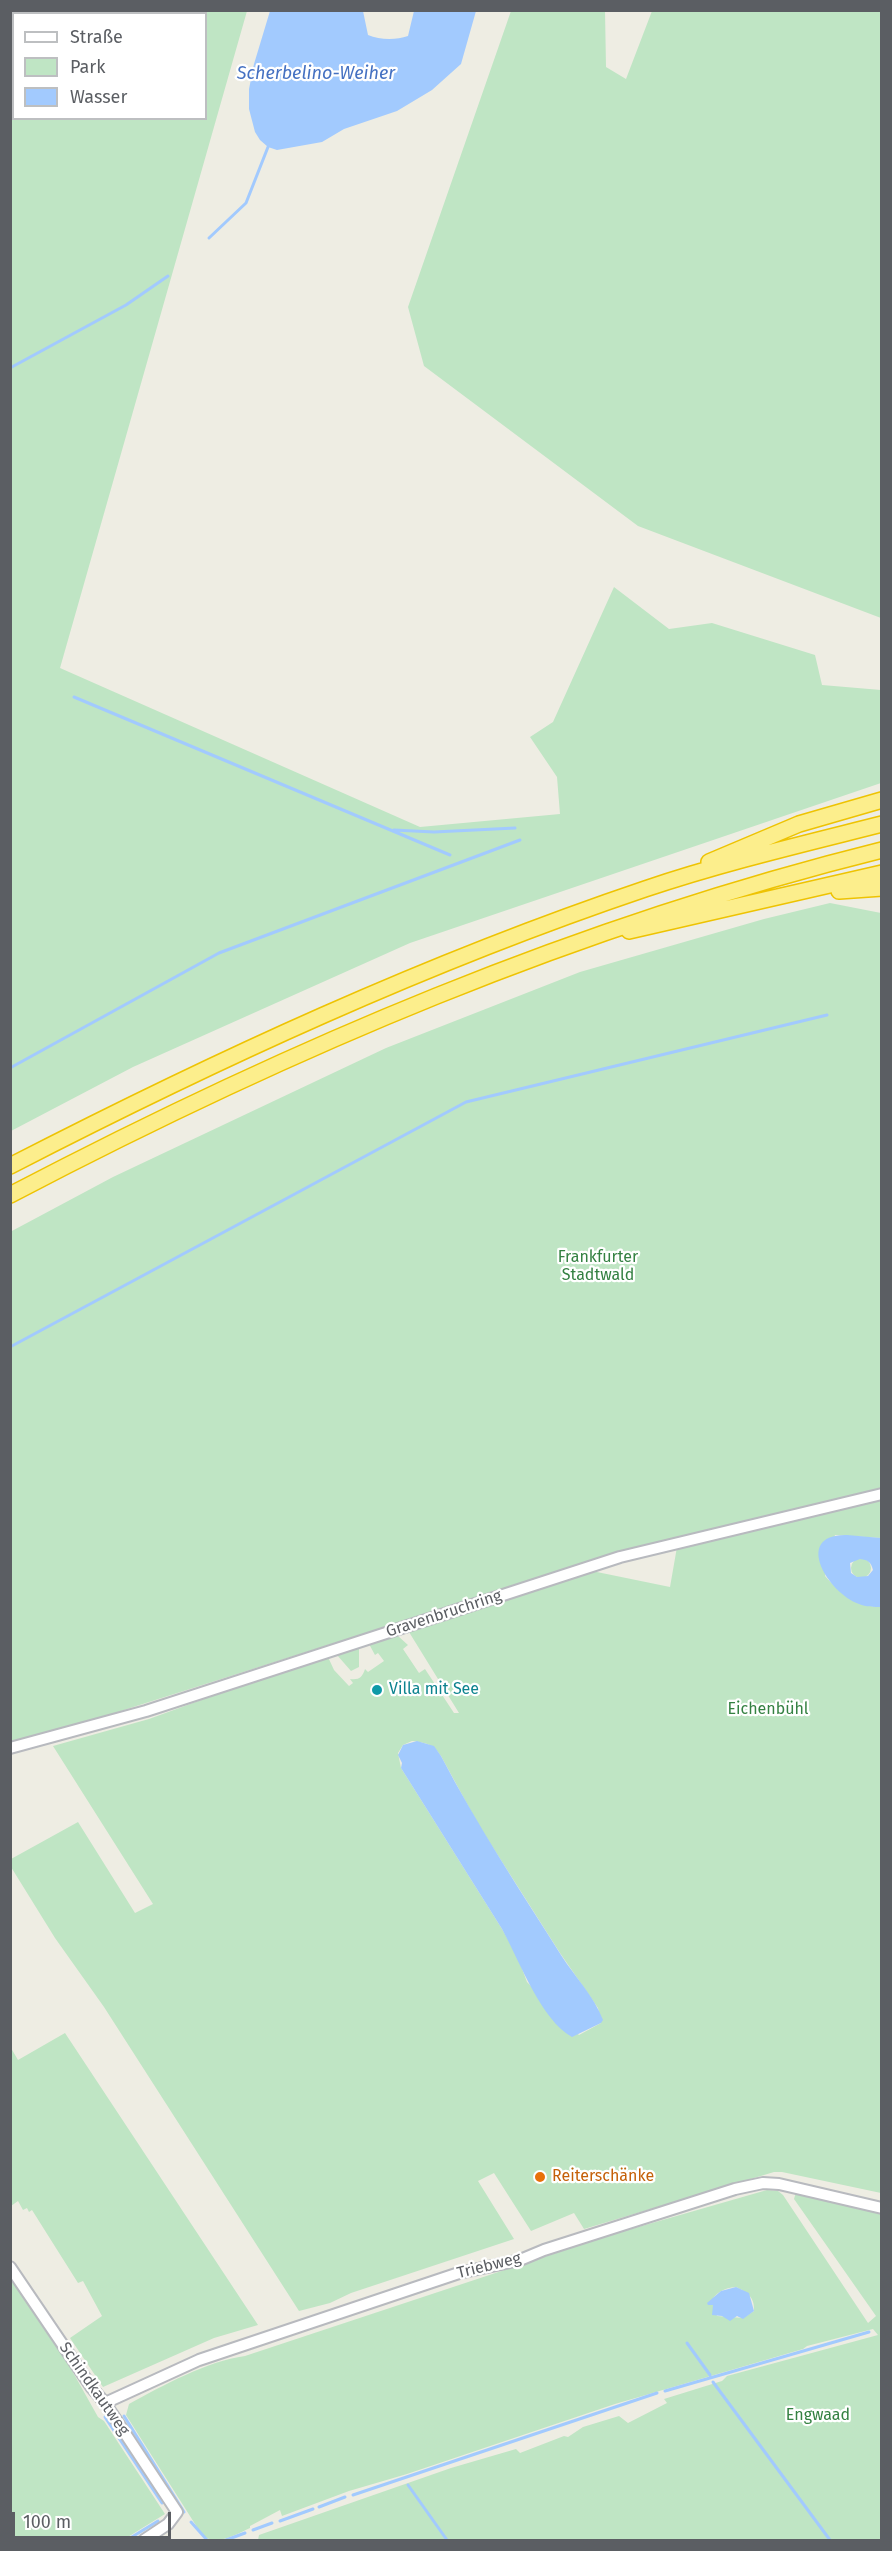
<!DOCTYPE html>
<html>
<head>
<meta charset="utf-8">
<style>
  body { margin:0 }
  #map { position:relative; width:892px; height:2551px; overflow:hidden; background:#eeede3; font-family:"Fira Sans",sans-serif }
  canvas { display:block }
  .frame { position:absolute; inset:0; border:12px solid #5b5e63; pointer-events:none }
  .legend { position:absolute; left:12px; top:12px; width:195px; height:108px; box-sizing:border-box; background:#fff; border:2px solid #bdbfc1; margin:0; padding:8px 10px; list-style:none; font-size:18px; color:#5b5e63 }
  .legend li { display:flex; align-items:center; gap:12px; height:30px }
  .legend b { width:30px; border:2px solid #bdbfc1 }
  .scale { position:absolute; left:12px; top:2512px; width:159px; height:27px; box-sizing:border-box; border:3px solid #5b5e63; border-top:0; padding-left:8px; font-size:18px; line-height:21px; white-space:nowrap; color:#5b5e63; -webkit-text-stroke:4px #fff; paint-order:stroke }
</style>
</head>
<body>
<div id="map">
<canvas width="892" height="2551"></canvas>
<div class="frame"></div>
<ul class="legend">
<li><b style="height:8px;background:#fff"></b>Straße</li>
<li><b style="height:16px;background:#bfe5c4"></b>Park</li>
<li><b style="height:16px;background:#a2cafe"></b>Wasser</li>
</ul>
<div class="scale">100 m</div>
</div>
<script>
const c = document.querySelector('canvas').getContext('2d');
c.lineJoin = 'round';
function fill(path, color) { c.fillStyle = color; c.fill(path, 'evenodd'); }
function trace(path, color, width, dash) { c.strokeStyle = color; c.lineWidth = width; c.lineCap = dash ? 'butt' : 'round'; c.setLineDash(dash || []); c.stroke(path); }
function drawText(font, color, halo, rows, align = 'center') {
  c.font = font + ' "Fira Sans",sans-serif'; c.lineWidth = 4.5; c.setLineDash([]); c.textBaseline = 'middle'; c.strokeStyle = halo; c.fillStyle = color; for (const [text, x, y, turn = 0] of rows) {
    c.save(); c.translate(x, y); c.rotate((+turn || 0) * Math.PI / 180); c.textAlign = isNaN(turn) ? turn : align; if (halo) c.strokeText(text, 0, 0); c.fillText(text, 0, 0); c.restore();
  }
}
const green = new Path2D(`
  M 11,10 L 247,11 L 60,668 L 420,827 L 560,814 L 557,777 L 530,737 L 553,722 L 614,587 L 669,629 L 712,623 L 815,655 L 822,685 L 881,690 L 881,783 L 410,943 L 133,1067 L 11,1131 ZM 14,14 L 206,14 L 206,118 L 14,118 Z
  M 511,11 L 605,11 L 606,67 L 626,79 L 652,11 L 881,11 L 881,618 L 638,526 L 424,366 L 408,307 Z
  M 830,903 L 881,913 L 881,1490 L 567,1569 L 61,1730 L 11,1742 L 10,1232 L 113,1177 L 386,1048 L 580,972 L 764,919 Z
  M 881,1500 L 881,1538 L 835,1535 L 825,1576 C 842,1595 856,1606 881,1607 L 881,2193 L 782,2172 L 774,2172 L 584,2229 L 574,2213 L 531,2231 L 494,2173 L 478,2181 L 514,2239 L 351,2293 L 330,2303 L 299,2311 L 104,2007 L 55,1938 L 11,1867 L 11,1859 L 78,1822 L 135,1913 L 153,1904 L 53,1746 L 149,1719 L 267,1676 L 328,1657 L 334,1670 L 349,1686 L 353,1683 L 350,1679 C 359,1680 362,1678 365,1669 L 368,1672 L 384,1661 L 378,1653 L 375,1655 L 369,1644 L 398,1636 L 408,1645 L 403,1649 L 419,1673 L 425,1669 L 454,1713 L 459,1713 L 409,1632 L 592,1571 L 670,1587 L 677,1547 ZM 412,1741 C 427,1743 433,1744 441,1756 L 478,1824 L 560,1953 L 598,2008 L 601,2023 L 579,2035 L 527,1982 L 517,1955 L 502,1929 L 401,1768 L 398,1753 L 403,1745 Z
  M851 1568a10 10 0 1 1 20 0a10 10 0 1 1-20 0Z
  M 359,1648 L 359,1667 L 351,1671 L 337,1655 Z
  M 65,2033 L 258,2325 L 214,2338 L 103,2387 L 70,2338 L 102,2316 L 83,2281 L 78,2283 L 32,2210 L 29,2212 L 27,2208 L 23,2210 L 18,2201 L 11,2206 L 11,2048 L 18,2060 Z
  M 767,2190 L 778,2191 L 783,2195 L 868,2323 L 876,2316 L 794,2199 L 796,2192 L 881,2211 L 881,2540 L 258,2540 L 259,2535 L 451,2468 L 516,2449 L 520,2453 L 564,2436 L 568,2437 L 583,2427 L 619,2416 L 628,2423 L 667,2403 L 664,2399 L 722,2381 L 727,2376 L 878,2335 L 873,2329 L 807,2346 L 803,2349 L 615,2404 L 407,2474 L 349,2491 L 282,2516 L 280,2510 L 250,2526 L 250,2528 C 236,2534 216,2547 202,2535 L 126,2415 L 129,2404 C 162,2386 207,2361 245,2356 L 607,2236 ZM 736,2287 C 747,2292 755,2297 754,2311 L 743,2318 L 717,2316 L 713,2305 L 710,2304 C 715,2293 723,2288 736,2287 Z
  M 11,2279 L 70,2367 L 98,2417 L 104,2421 L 165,2514 L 123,2540 L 11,2540 Z`);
const water = new Path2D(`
  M 270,11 L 363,11 L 368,35 C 380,40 396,40 408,36 L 414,11 L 476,11 L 461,64 L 432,90 L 397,111 L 344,129 L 322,142 L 277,150 L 268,147 L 260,140 L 255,132 L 249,109 L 249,89 L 254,64 Z
  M 847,1535 L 881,1538 L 881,1607 C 874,1607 866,1607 859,1604 C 828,1593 792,1534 847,1535 ZM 860,1559 C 868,1560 871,1562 873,1570 L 868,1576 L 857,1577 L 851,1573 L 850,1563 Z
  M 417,1741 L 434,1746 L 441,1756 C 477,1825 520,1890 561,1955 C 575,1977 594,1996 603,2020 L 601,2023 L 572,2037 C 541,2020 519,1960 502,1929 L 401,1768 L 402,1763 L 398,1755 L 403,1745 Z
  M 736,2287 L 749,2293 L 754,2311 L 743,2319 L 737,2316 L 730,2321 L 722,2316 L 712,2315 L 713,2305 L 708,2305 L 707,2303 L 721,2291 Z`);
const stream = new Path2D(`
  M 209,238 L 246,203 L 268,147
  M 10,368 L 126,305 L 168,276
  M 74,697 L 450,855
  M 394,830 L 434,832 L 515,828
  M 10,1068 L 219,953 L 520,840
  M 10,1347 L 466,1102 L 827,1015
  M 687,2343 L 710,2375
  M 713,2382 L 830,2540
  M 665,2391 L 869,2332
  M 124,2416 L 184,2512
  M 105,2417 L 162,2503
  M 408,2485 L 447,2540
  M 353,2495 L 657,2393
  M 319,2507 L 345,2497
  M 280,2521 L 313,2509
  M 191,2522 L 207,2540
  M 253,2530 L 272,2523
  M 127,2540 L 158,2521
  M 226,2540 L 245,2533`);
const minor = new Path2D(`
  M 10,1748 L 146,1711 L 620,1557 L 882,1494
  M 10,2267 L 92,2388 L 105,2403 L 177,2512 L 168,2524 L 144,2540
  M 105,2403 L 199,2360 L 459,2273 L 520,2260 L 544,2250 L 735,2189 L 763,2183 L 779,2184 L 882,2208`);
const highway = new Path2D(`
  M 709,862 L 799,824 L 882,800
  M 839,891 L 882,888
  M 629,931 L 882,873
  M 10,1166 C 216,1060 426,963 645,889 C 722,863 803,844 882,824
  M 10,1195 C 289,1049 576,926 882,850`);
const markers = [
  [377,1690,6,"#0f9aa8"],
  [540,2177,6,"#e8710a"]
];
const parkNames = [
  ["Frankfurter",598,1258],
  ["Stadtwald",598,1276],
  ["Eichenbühl",768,1710],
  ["Engwaad",818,2416]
];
const streetNames = [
  ["Gravenbruchring",444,1614,-18],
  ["Triebweg",489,2266,-14],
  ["Schindkautweg",94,2389,55]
];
const cultureNames = [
  ["Villa mit See",389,1690]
];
const foodNames = [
  ["Reiterschänke",552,2177]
];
const waterNames = [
  ["Scherbelino-Weiher",316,74]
];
fill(green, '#bfe5c4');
fill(water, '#a2cafe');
trace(stream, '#a2cafe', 3);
trace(minor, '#b8babf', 14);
trace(highway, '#eec302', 18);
trace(minor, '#fff', 10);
trace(highway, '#fcee8c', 15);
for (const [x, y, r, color] of markers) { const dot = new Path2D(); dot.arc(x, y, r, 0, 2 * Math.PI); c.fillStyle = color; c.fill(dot); trace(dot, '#fff', 2); }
drawText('16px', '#348142', '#fff', parkNames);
drawText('16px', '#5b5e63', '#fff', streetNames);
drawText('16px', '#0d838f', '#fff', cultureNames, 'left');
drawText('16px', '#c56008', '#fff', foodNames, 'left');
drawText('italic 18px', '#4571c2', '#fff', waterNames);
</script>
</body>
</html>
